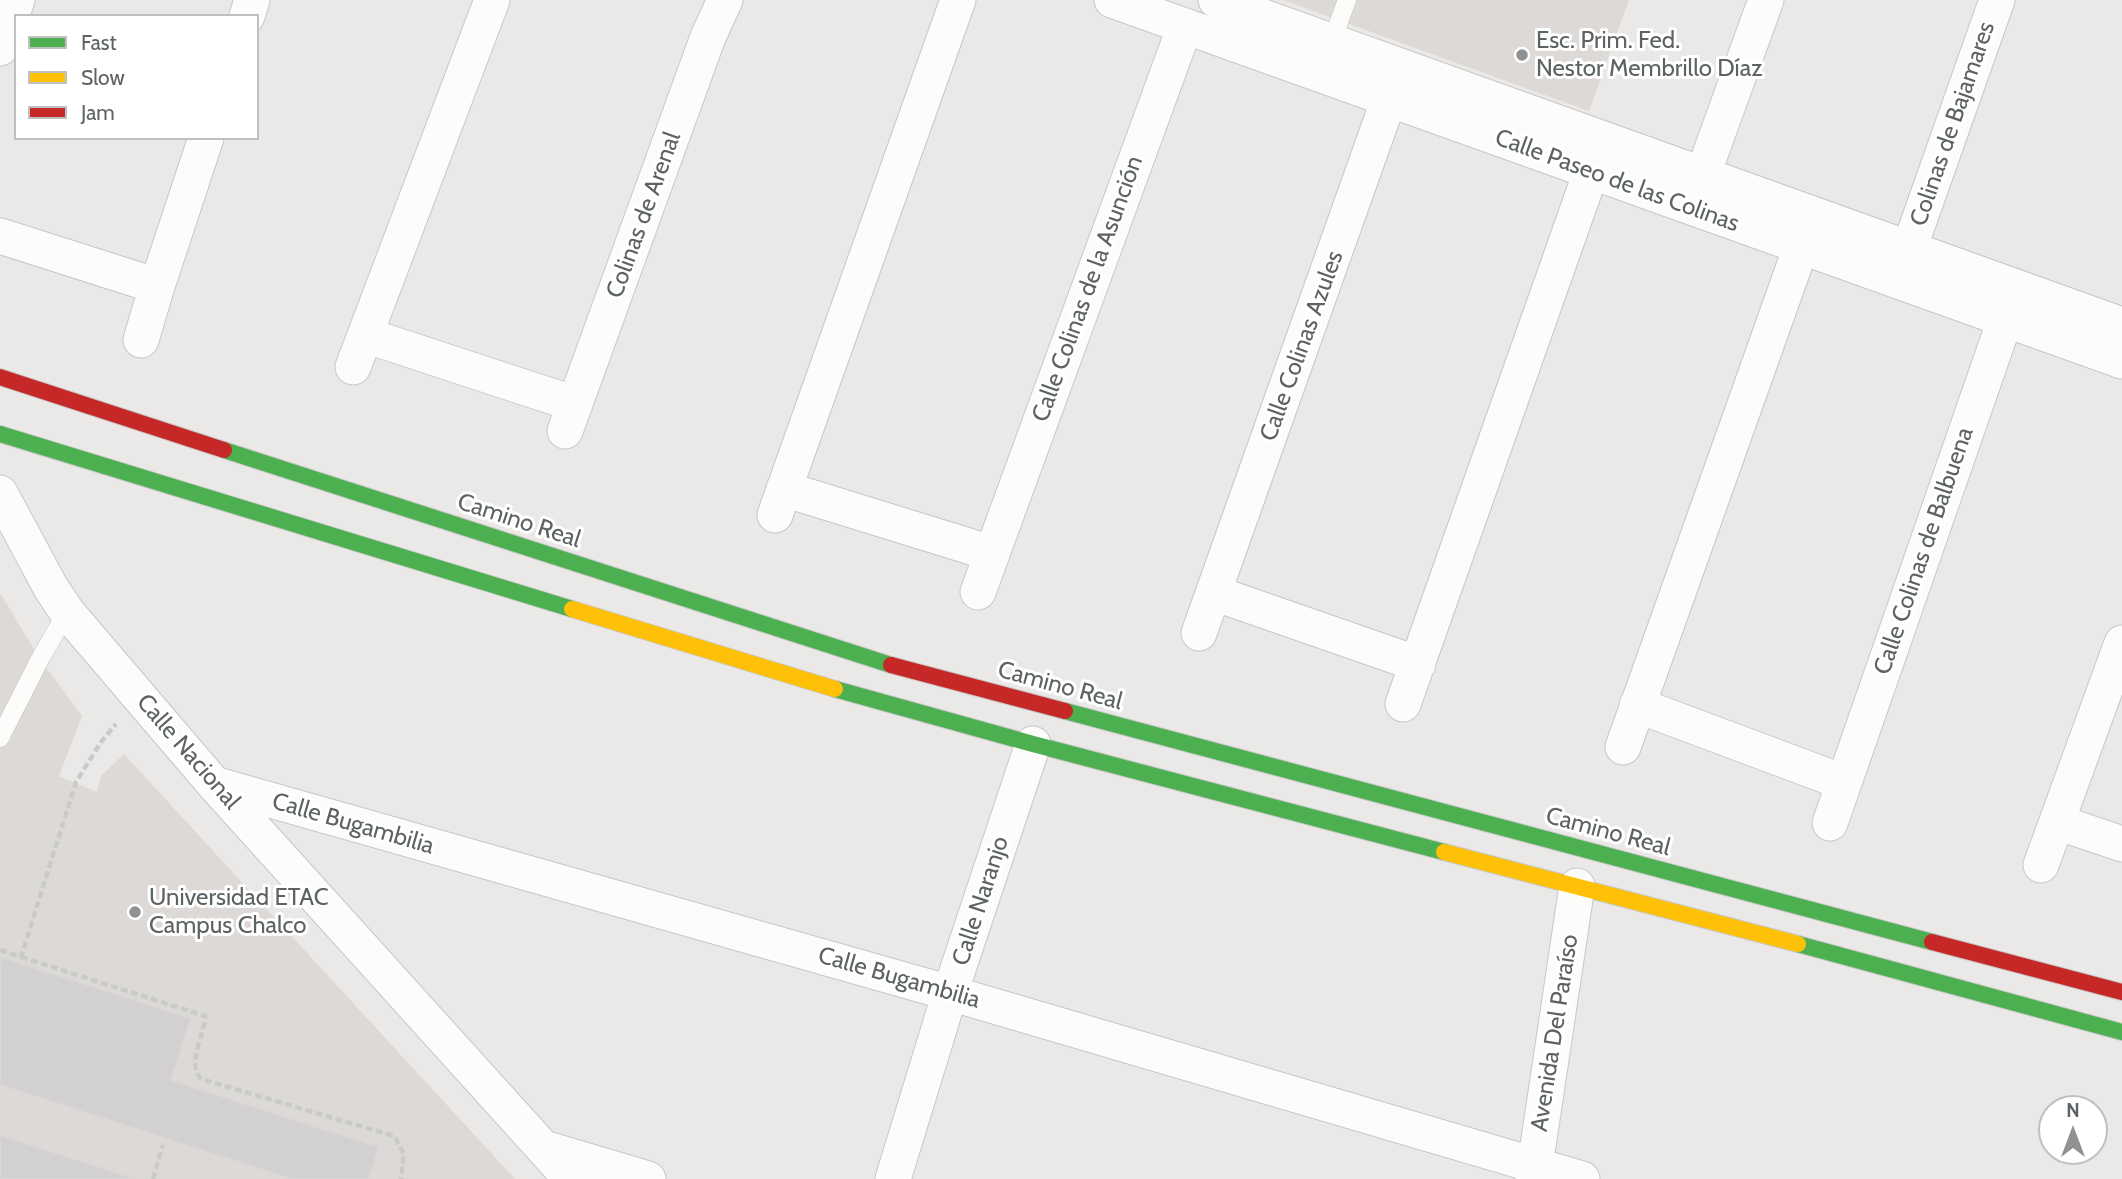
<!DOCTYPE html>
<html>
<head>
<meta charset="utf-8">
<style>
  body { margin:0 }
  #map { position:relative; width:2122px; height:1179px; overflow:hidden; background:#ebe9e7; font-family:Cabin,sans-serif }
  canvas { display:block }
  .legend { position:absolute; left:14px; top:14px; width:245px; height:126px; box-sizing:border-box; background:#fff; border:2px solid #bec0c1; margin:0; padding:9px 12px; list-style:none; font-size:21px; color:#5d6264 }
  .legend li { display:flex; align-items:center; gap:14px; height:35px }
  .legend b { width:35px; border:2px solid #bec0c1 }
  .north { position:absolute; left:2038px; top:1095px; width:70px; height:70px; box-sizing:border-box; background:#fff; border:2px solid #bec0c1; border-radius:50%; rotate:0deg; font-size:19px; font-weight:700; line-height:28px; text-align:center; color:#5d6264 }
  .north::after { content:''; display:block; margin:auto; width:24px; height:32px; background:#8f9192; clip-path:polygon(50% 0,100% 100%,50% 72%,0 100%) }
</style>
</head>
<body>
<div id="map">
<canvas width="2122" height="1179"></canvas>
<ul class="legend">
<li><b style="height:9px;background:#4caf50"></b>Fast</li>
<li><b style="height:9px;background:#ffc107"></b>Slow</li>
<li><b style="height:9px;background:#c62828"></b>Jam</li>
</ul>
<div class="north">N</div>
</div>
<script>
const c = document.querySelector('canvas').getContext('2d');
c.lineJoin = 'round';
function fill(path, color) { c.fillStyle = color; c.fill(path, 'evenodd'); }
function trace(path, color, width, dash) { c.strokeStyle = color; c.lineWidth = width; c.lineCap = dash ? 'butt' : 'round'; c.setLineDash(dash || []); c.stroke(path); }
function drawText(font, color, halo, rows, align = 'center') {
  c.font = font + ' Cabin,sans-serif'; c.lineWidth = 6; c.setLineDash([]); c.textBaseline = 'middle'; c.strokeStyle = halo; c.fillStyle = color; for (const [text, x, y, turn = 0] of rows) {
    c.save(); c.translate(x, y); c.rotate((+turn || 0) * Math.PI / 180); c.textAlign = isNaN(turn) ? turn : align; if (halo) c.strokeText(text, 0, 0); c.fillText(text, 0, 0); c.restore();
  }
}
const education = new Path2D(`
  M 1283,0 L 1629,0 L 1589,111 Z
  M 0,593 L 40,659 L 82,716 L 59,776 L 97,792 L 101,776 L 124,754 L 515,1179 L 0,1179 Z`);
const building = new Path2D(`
  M 0,957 L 191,1018 L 171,1080 L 379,1147 L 369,1179 L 291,1179 L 0,1085 Z
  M 0,1135 L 137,1179 L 0,1179 Z`);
const path = new Path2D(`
  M 0,950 L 21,957 L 76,782 L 101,742 L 116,724
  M 21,957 L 205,1016 C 205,1036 186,1062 201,1079 L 394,1136 L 404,1154 L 401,1179
  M 153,1179 L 163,1145`);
const lane = new Path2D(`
  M 1332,41 L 1347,0
  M 0,738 L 40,659 L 67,612`);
const street = new Path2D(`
  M 1112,0 L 2122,361
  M 1216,0 L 2122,325
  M 247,16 L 252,0
  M 0,48 L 17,0
  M 1703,174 L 1766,0
  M 0,236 L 157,286
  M 1909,249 L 1997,0
  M 365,335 L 575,404
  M 141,340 L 157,286 L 206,138
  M 353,367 L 492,0
  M 565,431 L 708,37 L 725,0
  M 784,489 L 991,553
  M 0,493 L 51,588 L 67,612 L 214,784 L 571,1179
  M 775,515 L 958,0
  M 978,592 L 1185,26
  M 1214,593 L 1418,664
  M 1199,633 L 1389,99
  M 1403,704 L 1591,172
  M 1637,705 L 1843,782
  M 1623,747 L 1801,247
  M 214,784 L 950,993 L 1582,1179
  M 2057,822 L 2122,844
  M 1830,823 L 2005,320
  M 2041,865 L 2122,643
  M 544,1148 L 648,1179
  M 893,1179 L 950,993 L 1033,744
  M 1533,1179 L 1577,886`);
const fast = new Path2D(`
  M 0,434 L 572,609
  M 224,450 L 891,665
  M 835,689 L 1033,744 L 1444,852
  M 1065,711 L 1932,942
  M 1798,944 L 2122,1032`);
const slow = new Path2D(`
  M 572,609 L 835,689
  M 1444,852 L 1798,944`);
const jam = new Path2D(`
  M 0,377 L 224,450
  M 891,665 L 1065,711
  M 1932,942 L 2122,992`);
const markers = [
  [1522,55,7,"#8f9192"],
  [135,912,7,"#8f9192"]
];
const poiNames = [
  ["Esc. Prim. Fed.",1536,41],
  ["Nestor Membrillo Díaz",1536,69],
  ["Universidad ETAC",149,898],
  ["Campus Chalco",149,926]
];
const streetNames = [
  ["Colinas de Bajamares",1953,124,-71],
  ["Calle Paseo de las Colinas",1617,181,20],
  ["Colinas de Arenal",644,215,-70],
  ["Calle Colinas de la Asunción",1088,289,-70],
  ["Calle Colinas Azules",1302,346,-70],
  ["Camino Real",519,521,18],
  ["Calle Colinas de Balbuena",1924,551,-71],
  ["Camino Real",1060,686,15],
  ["Calle Nacional",188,752,49],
  ["Calle Bugambilia",353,824,16],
  ["Camino Real",1608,832,15],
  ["Calle Naranjo",981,901,-72],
  ["Calle Bugambilia",899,978,16],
  ["Avenida Del Paraíso",1555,1033,-81]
];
fill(education, '#ddd9d7');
fill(building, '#d2d0d0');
trace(building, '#dad8d6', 2);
trace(lane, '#c8c7c7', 19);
trace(street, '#c8c7c7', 37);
trace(fast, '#c7c7c7', 18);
trace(slow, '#c7c7c7', 18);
trace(jam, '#c7c7c7', 18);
trace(path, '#c7ccc9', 4.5, [7, 3.5]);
trace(lane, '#fcfcfb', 18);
trace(street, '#fcfcfb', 35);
trace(fast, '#4caf50', 16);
trace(slow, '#ffc107', 16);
trace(jam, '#c62828', 16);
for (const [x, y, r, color] of markers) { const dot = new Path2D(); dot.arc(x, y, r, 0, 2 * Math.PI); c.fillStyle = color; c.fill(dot); trace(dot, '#fff', 2.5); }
drawText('24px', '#5d6264', '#fff', poiNames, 'left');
drawText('24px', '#5d6264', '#fff', streetNames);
</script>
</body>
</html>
